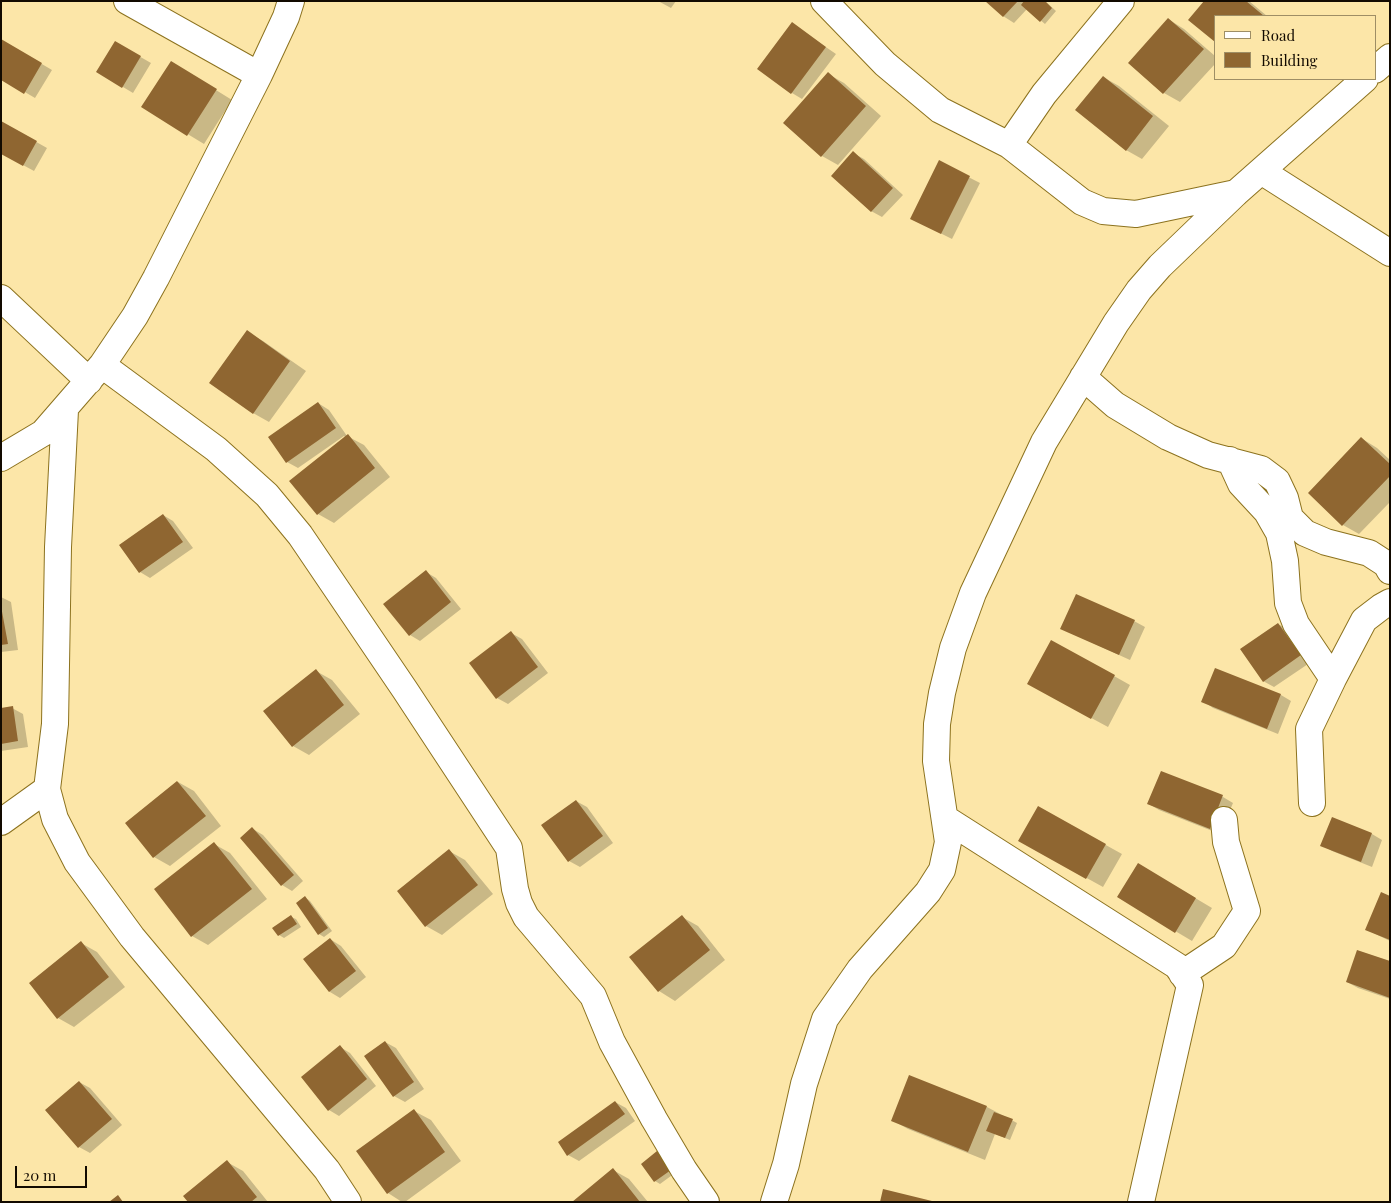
<!DOCTYPE html>
<html>
<head>
<meta charset="utf-8">
<style>
  body { margin:0 }
  #map { position:relative; width:1391px; height:1203px; overflow:hidden; background:#fce6a8; font-family:"Playfair Display",serif }
  canvas { display:block }
  .frame { position:absolute; inset:0; border:2px solid #120a00; pointer-events:none }
  .legend { position:absolute; left:1214px; top:15px; width:162px; height:65px; box-sizing:border-box; background:#fce6a8; border:1px solid #9e8e65; margin:0; padding:6px 9px; list-style:none; font-size:15px; color:#120a00 }
  .legend li { display:flex; align-items:center; gap:10px; height:25px }
  .legend b { width:25px; border:1px solid #9e8e65 }
  .scale { position:absolute; left:15px; top:1166px; width:72px; height:22px; box-sizing:border-box; border:2px solid #120a00; border-top:0; padding-left:6px; font-size:15px; line-height:18px; white-space:nowrap; color:#120a00; -webkit-text-stroke:4px #fce6a8; paint-order:stroke }
</style>
</head>
<body>
<div id="map">
<canvas width="1391" height="1203"></canvas>
<div class="frame"></div>
<ul class="legend">
<li><b style="height:6px;background:#fff"></b>Road</li>
<li><b style="height:14px;background:#8f6631"></b>Building</li>
</ul>
<div class="scale">20 m</div>
</div>
<script>
const c = document.querySelector('canvas').getContext('2d');
c.lineJoin = 'round';
function fill(path, color) { c.fillStyle = color; c.fill(path, 'evenodd'); }
function trace(path, color, width, dash) { c.strokeStyle = color; c.lineWidth = width; c.lineCap = dash ? 'butt' : 'round'; c.setLineDash(dash || []); c.stroke(path); }
const shadow = new Path2D(`
  M 658,1 L 676,1 L 671,8 Z
  M 987,1 L 1045,1 L 1056,11 L 1045,24 L 1027,9 L 1014,23 L 1003,16 Z
  M 1205,1 L 1249,1 L 1267,16 L 1215,16 Z
  M 1168,19 L 1184,29 L 1215,56 L 1215,64 L 1180,102 L 1164,93 L 1130,63 Z
  M 792,24 L 836,54 L 802,99 L 792,93 Z
  M 1,40 L 52,70 L 35,98 L 1,78 Z
  M 116,43 L 151,63 L 133,93 L 98,72 Z
  M 187,72 L 232,100 L 204,144 L 143,107 Z
  M 828,74 L 844,83 L 881,116 L 838,165 L 822,156 Z
  M 1103,77 L 1119,86 L 1169,126 L 1142,159 L 1126,150 Z
  M 1,122 L 47,148 L 34,171 L 1,153 Z
  M 853,153 L 864,159 L 903,195 L 882,217 L 871,211 Z
  M 939,162 L 980,183 L 952,239 L 922,224 Z
  M 247,332 L 263,341 L 306,371 L 269,422 L 253,413 Z
  M 318,403 L 329,410 L 347,436 L 364,445 L 390,477 L 334,523 L 318,514 L 345,437 L 344,436 L 298,468 L 287,462 Z
  M 1361,438 L 1377,448 L 1390,460 L 1390,502 L 1359,534 L 1343,525 Z
  M 163,515 L 173,521 L 193,548 L 150,578 L 140,572 Z
  M 426,572 L 436,578 L 461,609 L 420,641 L 410,635 Z
  M 1,597 L 11,602 L 18,650 L 1,652 Z
  M 1134,621 L 1145,627 L 1130,660 L 1062,629 Z
  M 1278,624 L 1289,630 L 1311,662 L 1274,687 L 1263,681 Z
  M 511,633 L 522,639 L 548,673 L 508,704 L 497,698 Z
  M 1216,669 L 1281,695 L 1291,701 L 1278,734 L 1213,708 L 1203,701 Z
  M 316,671 L 332,680 L 360,714 L 309,755 L 293,746 Z
  M 1114,676 L 1130,685 L 1108,727 L 1045,693 Z
  M 12,708 L 23,714 L 28,747 L 1,751 L 1,709 Z
  M 1161,772 L 1223,797 L 1233,803 L 1220,834 L 1159,810 L 1149,804 Z
  M 178,782 L 194,791 L 221,826 L 170,866 L 154,857 L 127,823 Z
  M 576,801 L 587,807 L 613,843 L 580,867 L 569,861 Z
  M 1039,808 L 1122,854 L 1103,887 L 1036,850 Z
  M 1332,818 L 1372,834 L 1382,840 L 1372,867 L 1332,851 L 1322,845 Z
  M 253,829 L 263,835 L 303,881 L 292,891 L 282,885 Z
  M 214,844 L 230,853 L 267,899 L 208,945 L 192,936 Z
  M 449,851 L 465,860 L 493,894 L 442,935 L 426,926 Z
  M 1138,864 L 1212,908 L 1192,941 L 1118,897 Z
  M 1390,897 L 1390,941 L 1367,930 Z
  M 306,898 L 310,901 L 332,931 L 324,937 L 319,934 Z
  M 291,917 L 296,919 L 301,927 L 284,938 L 279,935 L 274,928 Z
  M 682,917 L 698,926 L 725,960 L 675,1001 L 659,991 Z
  M 330,939 L 341,946 L 366,977 L 340,998 L 330,992 L 305,960 Z
  M 81,943 L 97,952 L 125,987 L 74,1027 L 58,1018 Z
  M 1390,963 L 1390,999 L 1358,988 L 1347,982 Z
  M 385,1042 L 396,1048 L 424,1089 L 405,1102 L 394,1096 L 366,1056 Z
  M 340,1047 L 350,1053 L 376,1086 L 339,1116 L 329,1110 Z
  M 910,1077 L 987,1107 L 1017,1123 L 1010,1140 L 995,1134 L 985,1160 L 908,1129 L 892,1120 Z
  M 79,1082 L 90,1088 L 122,1125 L 90,1153 L 79,1147 L 47,1111 Z
  M 615,1102 L 626,1108 L 635,1121 L 579,1161 L 568,1155 Z
  M 414,1111 L 431,1120 L 461,1161 L 405,1202 L 402,1202 L 388,1193 Z
  M 657,1153 L 662,1156 L 675,1173 L 660,1184 L 655,1181 Z
  M 227,1162 L 243,1171 L 268,1202 L 190,1202 Z
  M 613,1170 L 629,1179 L 648,1202 L 574,1202 Z`);
const building = new Path2D(`
  M 985,1 L 1018,1 L 1003,17 Z
  M 1024,1 L 1045,1 L 1052,8 L 1040,22 L 1021,5 Z
  M 1204,1 L 1246,1 L 1264,16 L 1215,16 L 1215,42 L 1188,20 Z
  M 1168,18 L 1204,49 L 1163,94 L 1128,63 Z
  M 792,22 L 826,47 L 791,94 L 757,69 Z
  M 1,39 L 42,63 L 24,94 L 1,80 Z
  M 115,41 L 141,56 L 122,88 L 96,72 Z
  M 171,61 L 217,89 L 187,136 L 141,107 Z
  M 828,72 L 866,106 L 821,157 L 783,123 Z
  M 1103,76 L 1153,116 L 1126,151 L 1075,110 Z
  M 1,121 L 37,141 L 23,166 L 1,154 Z
  M 853,151 L 893,188 L 871,212 L 831,176 Z
  M 939,160 L 970,176 L 941,234 L 910,219 Z
  M 247,330 L 290,361 L 253,414 L 209,383 Z
  M 318,402 L 336,428 L 286,463 L 268,437 Z
  M 348,434 L 375,468 L 317,515 L 289,481 Z
  M 1361,437 L 1390,464 L 1390,476 L 1342,526 L 1308,493 Z
  M 163,514 L 183,542 L 139,573 L 119,545 Z
  M 426,570 L 451,602 L 409,636 L 383,604 Z
  M 1076,594 L 1135,620 L 1119,655 L 1060,629 Z
  M 1,606 L 8,644 L 1,645 Z
  M 1278,623 L 1301,655 L 1263,682 L 1240,649 Z
  M 511,631 L 538,667 L 496,699 L 469,663 Z
  M 1051,640 L 1115,675 L 1091,719 L 1027,684 Z
  M 1215,668 L 1281,694 L 1267,729 L 1201,702 Z
  M 316,669 L 344,705 L 292,747 L 263,711 Z
  M 13,706 L 18,741 L 1,744 L 1,708 Z
  M 1161,771 L 1223,795 L 1210,829 L 1147,804 Z
  M 177,781 L 206,816 L 153,858 L 125,823 Z
  M 576,800 L 603,836 L 568,862 L 541,825 Z
  M 1038,806 L 1106,844 L 1086,879 L 1018,841 Z
  M 1332,817 L 1372,833 L 1361,862 L 1320,846 Z
  M 252,827 L 294,875 L 281,886 L 240,838 Z
  M 214,842 L 252,889 L 191,937 L 154,889 Z
  M 449,849 L 478,885 L 425,927 L 397,891 Z
  M 1138,863 L 1196,898 L 1175,933 L 1117,897 Z
  M 1381,892 L 1390,896 L 1390,940 L 1365,930 Z
  M 305,896 L 328,928 L 318,935 L 296,903 Z
  M 291,915 L 297,924 L 278,936 L 272,928 Z
  M 682,915 L 710,950 L 658,992 L 629,957 Z
  M 330,938 L 356,971 L 329,992 L 303,959 Z
  M 81,941 L 109,977 L 57,1019 L 29,983 Z
  M 1357,950 L 1390,961 L 1390,998 L 1346,982 Z
  M 385,1041 L 414,1082 L 393,1097 L 364,1056 Z
  M 340,1045 L 367,1079 L 328,1111 L 301,1077 Z
  M 909,1075 L 987,1106 L 968,1152 L 891,1121 Z
  M 79,1081 L 112,1119 L 78,1148 L 45,1110 Z
  M 615,1101 L 625,1114 L 567,1156 L 558,1142 Z
  M 414,1109 L 445,1152 L 387,1194 L 356,1151 Z
  M 994,1112 L 1013,1119 L 1005,1138 L 986,1131 Z
  M 657,1151 L 671,1170 L 654,1182 L 641,1164 Z
  M 227,1160 L 257,1197 L 251,1202 L 188,1202 L 183,1196 Z
  M 613,1168 L 640,1202 L 572,1202 Z
  M 883,1189 L 932,1201 L 931,1202 L 880,1202 Z
  M 118,1195 L 123,1202 L 109,1202 Z`);
const minor = new Path2D(`
  M 127,1 L 259,75
  M 824,1 L 885,64 L 940,110 L 1009,145 L 1082,202 L 1103,211 L 1136,214 L 1236,193
  M 1375,70 L 1390,57
  M 1009,145 L 1044,94 L 1121,1
  M 1261,171 L 1390,253
  M 1,298 L 89,381
  M 102,365 L 216,449 L 267,495 L 300,535 L 405,690 L 509,848 L 515,889 L 519,903 L 526,917 L 593,996 L 612,1042 L 654,1119 L 684,1170 L 706,1202
  M 1083,377 L 1115,405 L 1168,437 L 1208,455 L 1261,469 L 1277,481 L 1285,498 L 1290,518 L 1305,533 L 1326,542 L 1369,553 L 1386,564 L 1390,571
  M 65,410 L 58,547 L 55,724 L 47,789 L 55,819 L 77,862 L 132,937 L 327,1170 L 348,1202
  M 1,458 L 43,433 L 102,365 L 135,316 L 156,278 L 259,75 L 286,17 L 291,1
  M 1230,460 L 1241,484 L 1267,512 L 1279,533 L 1285,561 L 1288,603 L 1296,624 L 1333,679
  M 1312,803 L 1309,729 L 1333,679 L 1364,620 L 1381,607 L 1390,602
  M 946,819 L 1177,966 L 1190,985 L 1141,1202
  M 1,822 L 47,789
  M 1182,974 L 1224,946 L 1247,911 L 1226,842 L 1224,820
  M 774,1202 L 786,1164 L 804,1084 L 825,1019 L 860,969 L 928,892 L 942,870 L 948,842 L 936,761 L 937,724 L 942,693 L 953,648 L 973,593 L 1044,442 L 1116,323 L 1139,290 L 1160,266 L 1236,193 L 1365,79`);
fill(shadow, '#0003');
fill(building, '#8f6631');
trace(minor, '#8c721e', 28);
trace(minor, '#fff', 26);
</script>
</body>
</html>
